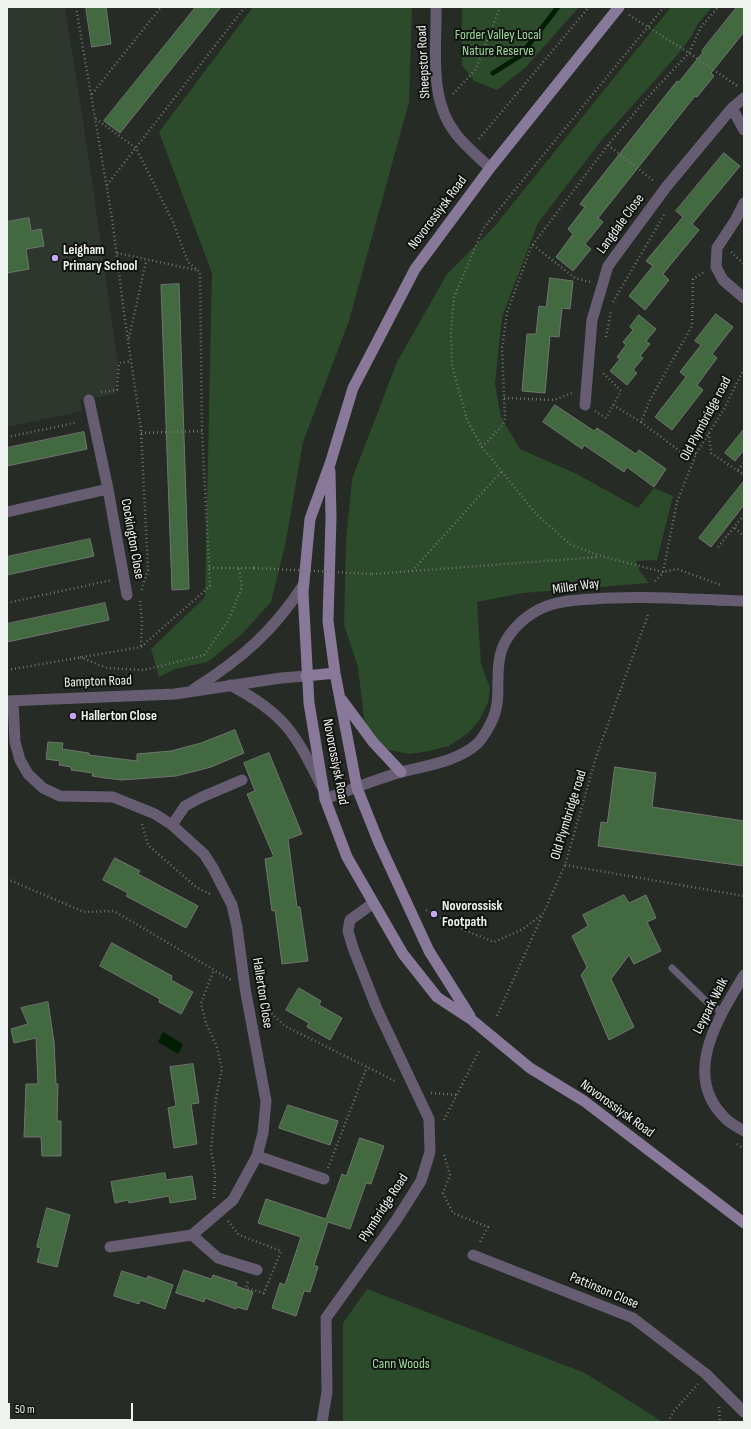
<!DOCTYPE html>
<html>
<head>
<meta charset="utf-8">
<style>
  body { margin:0 }
  #map { position:relative; width:751px; height:1429px; overflow:hidden; background:#262b25; font-family:"Sofia Sans Condensed",sans-serif }
  canvas { display:block }
  .frame { position:absolute; inset:0; border:8px solid #eff3ef; pointer-events:none }
  .scale { position:absolute; left:8px; top:1403px; width:125px; height:18px; box-sizing:border-box; border:2px solid #eff3ef; border-top:0; padding-left:5px; font-size:12px; line-height:14px; white-space:nowrap; color:#eff3ef; -webkit-text-stroke:3px #101310; paint-order:stroke }
</style>
</head>
<body>
<div id="map">
<canvas width="751" height="1429"></canvas>
<div class="frame"></div>
<div class="scale">50 m</div>
</div>
<script>
const c = document.querySelector('canvas').getContext('2d');
c.lineJoin = 'round';
function fill(path, color) { c.fillStyle = color; c.fill(path, 'evenodd'); }
function trace(path, color, width, dash) { c.strokeStyle = color; c.lineWidth = width; c.lineCap = dash ? 'butt' : 'round'; c.setLineDash(dash || []); c.stroke(path); }
function drawText(font, color, halo, rows, align = 'center') {
  c.font = font + ' "Sofia Sans Condensed",sans-serif'; c.lineWidth = 4; c.setLineDash([]); c.textBaseline = 'middle'; c.strokeStyle = halo; c.fillStyle = color; for (const [text, x, y, turn = 0] of rows) {
    c.save(); c.translate(x, y); c.rotate((+turn || 0) * Math.PI / 180); c.textAlign = isNaN(turn) ? turn : align; if (halo) c.strokeText(text, 0, 0); c.fillText(text, 0, 0); c.restore();
  }
}
const built = new Path2D(`
  M 7,7 L 65,7 L 88,153 L 118,364 L 115,394 L 80,400 L 83,411 L 7,427 Z`);
const green = new Path2D(`
  M 253,7 L 412,7 L 409,102 L 349,321 L 303,442 L 286,541 L 271,602 L 242,634 L 208,662 L 175,669 L 159,677 L 151,649 L 205,597 L 212,273 L 159,132 Z
  M 462,7 L 579,7 L 525,68 L 497,90 L 474,81 L 462,65 Z
  M 671,7 L 712,7 L 698,24 L 691,37 L 679,53 L 601,141 L 538,223 L 502,317 L 495,384 L 501,417 L 520,449 L 577,474 L 638,508 L 654,488 L 673,496 L 657,560 L 636,561 L 639,570 L 649,583 L 523,593 L 477,602 L 481,664 L 490,688 L 488,703 L 478,722 L 468,733 L 449,746 L 430,751 L 409,754 L 385,749 L 374,741 L 364,719 L 358,667 L 344,625 L 346,540 L 352,479 L 397,362 L 447,274 L 494,227 Z
  M 367,1289 L 585,1373 L 663,1422 L 343,1422 L 343,1323 Z`);
const water = new Path2D(`
  M 163,1032 L 183,1044 L 178,1054 L 158,1042 Z`);
const stream = new Path2D(`
  M 493,73 L 520,56 L 558,7`);
const building = new Path2D(`
  M 86,7 L 106,7 L 111,44 L 92,47 Z
  M 196,7 L 221,7 L 120,133 L 104,121 Z
  M 737,7 L 744,7 L 744,32 L 711,73 L 714,76 L 697,97 L 695,96 L 598,218 L 603,222 L 585,244 L 591,249 L 573,271 L 556,257 L 573,234 L 568,229 L 585,207 L 580,204 L 677,81 L 679,82 L 703,52 L 702,51 Z
  M 724,153 L 740,166 L 692,224 L 699,230 L 663,274 L 669,280 L 645,310 L 629,296 L 653,266 L 646,261 L 683,217 L 676,211 Z
  M 29,218 L 31,231 L 41,229 L 44,246 L 26,249 L 29,269 L 7,273 L 7,222 Z
  M 550,278 L 573,281 L 570,309 L 562,308 L 559,337 L 550,336 L 545,393 L 522,391 L 527,334 L 536,334 L 539,306 L 546,307 Z
  M 179,284 L 189,589 L 172,590 L 161,285 Z
  M 716,314 L 733,327 L 712,354 L 717,358 L 697,385 L 703,390 L 672,430 L 655,417 L 686,377 L 680,372 L 701,345 L 695,341 Z
  M 639,315 L 656,329 L 646,341 L 650,344 L 640,356 L 643,358 L 633,370 L 637,373 L 627,385 L 610,371 L 620,359 L 617,357 L 626,345 L 623,342 L 633,330 L 630,327 Z
  M 555,405 L 594,431 L 597,428 L 636,454 L 639,450 L 666,469 L 654,487 L 627,467 L 624,472 L 584,445 L 582,449 L 543,422 Z
  M 744,429 L 744,450 L 735,461 L 725,453 Z
  M 84,432 L 87,449 L 7,466 L 7,448 Z
  M 744,481 L 744,505 L 711,547 L 699,538 Z
  M 90,539 L 94,556 L 7,575 L 7,557 Z
  M 105,603 L 109,620 L 7,642 L 7,624 Z
  M 235,730 L 244,753 L 211,767 L 176,776 L 122,780 L 105,778 L 92,776 L 93,773 L 71,770 L 71,767 L 59,765 L 60,761 L 46,759 L 48,742 L 63,743 L 62,749 L 89,753 L 89,755 L 137,761 L 137,754 L 171,751 L 201,743 Z
  M 269,753 L 302,834 L 288,839 L 297,907 L 300,907 L 308,961 L 282,964 L 275,910 L 272,911 L 265,859 L 274,857 L 247,794 L 255,791 L 244,763 Z
  M 615,767 L 656,773 L 652,807 L 744,821 L 744,866 L 598,846 L 601,822 L 607,823 Z
  M 115,858 L 140,871 L 138,874 L 198,906 L 186,928 L 126,896 L 128,893 L 103,880 Z
  M 624,895 L 629,903 L 646,895 L 656,918 L 647,922 L 661,951 L 634,964 L 629,955 L 611,979 L 634,1027 L 609,1040 L 581,975 L 587,967 L 572,936 L 588,926 L 583,915 Z
  M 112,943 L 172,976 L 171,980 L 193,992 L 181,1014 L 159,1002 L 160,999 L 100,966 Z
  M 299,988 L 321,1001 L 319,1005 L 342,1018 L 330,1040 L 307,1027 L 309,1023 L 286,1010 Z
  M 48,1002 L 54,1042 L 56,1084 L 58,1084 L 57,1121 L 61,1121 L 61,1156 L 42,1156 L 41,1137 L 24,1137 L 26,1084 L 38,1084 L 36,1038 L 14,1043 L 11,1029 L 28,1024 L 21,1008 Z
  M 193,1064 L 199,1103 L 191,1104 L 197,1144 L 174,1148 L 168,1108 L 176,1106 L 170,1067 Z
  M 288,1105 L 338,1121 L 330,1145 L 279,1128 Z
  M 360,1138 L 384,1146 L 371,1184 L 366,1183 L 350,1229 L 328,1222 L 314,1265 L 318,1267 L 310,1292 L 304,1291 L 296,1316 L 272,1308 L 280,1283 L 285,1285 L 301,1237 L 258,1223 L 266,1199 L 326,1219 L 342,1174 L 346,1176 Z
  M 165,1173 L 166,1180 L 192,1176 L 196,1199 L 170,1203 L 169,1196 L 129,1203 L 128,1200 L 115,1203 L 111,1182 Z
  M 47,1208 L 70,1215 L 57,1267 L 37,1262 L 41,1248 L 37,1247 Z
  M 184,1270 L 211,1279 L 213,1275 L 237,1283 L 236,1286 L 253,1292 L 247,1310 L 237,1307 L 236,1309 L 205,1298 L 204,1302 L 176,1293 Z
  M 122,1271 L 147,1279 L 148,1276 L 173,1285 L 165,1309 L 140,1300 L 139,1304 L 114,1296 Z`);
const path = new Path2D(`
  M 76,7 L 112,218 L 124,313 L 141,429 L 148,570 L 141,592
  M 664,7 L 483,229 L 454,297 L 451,332 L 452,365 L 467,420 L 482,447 L 536,514 L 571,545 L 601,556 L 663,572 L 677,569 L 721,585
  M 629,15 L 689,53 L 739,87
  M 92,94 L 161,7
  M 453,94 L 476,69 L 500,7
  M 479,139 L 589,7
  M 608,145 L 655,182
  M 107,185 L 245,7
  M 533,245 L 575,278 L 590,282
  M 731,252 L 744,264
  M 117,253 L 196,270
  M 613,302 L 664,215
  M 606,337 L 611,311
  M 129,338 L 146,261
  M 101,392 L 117,390 L 119,363 L 131,361
  M 504,398 L 554,400 L 572,393
  M 613,405 L 641,422
  M 595,411 L 606,418 L 621,391 L 601,371
  M 141,433 L 202,431
  M 709,433 L 711,453 L 744,475
  M 7,437 L 75,423
  M 482,447 L 503,425 L 505,418 L 502,348 L 507,313 L 531,247 L 608,145 L 648,97 L 689,53 L 701,27 L 718,7
  M 696,454 L 681,452 L 641,422 L 651,398 L 692,326 L 693,279 L 704,272
  M 738,470 L 744,463
  M 735,528 L 744,536
  M 718,547 L 744,515
  M 209,568 L 254,568
  M 412,571 L 501,472
  M 663,572 L 677,502 L 697,452 L 724,409 L 744,369
  M 372,574 L 599,557
  M 655,581 L 663,573
  M 140,601 L 142,621 L 141,646
  M 7,603 L 112,580
  M 80,657 L 107,668 L 144,670 L 204,655 L 228,621 L 242,587 L 239,568
  M 7,670 L 141,647 L 210,586 L 202,431 L 200,272 L 188,262 L 173,222 L 136,148 L 96,119
  M 142,824 L 148,845 L 196,887 L 210,894
  M 565,865 L 744,896
  M 7,879 L 84,912 L 114,911 L 231,980
  M 426,910 L 464,930 L 494,942 L 523,929 L 543,914
  M 263,1005 L 285,1026 L 395,1081
  M 497,1016 L 565,865 L 597,754 L 648,615
  M 431,1093 L 457,1095
  M 444,1120 L 480,1049
  M 737,1144 L 744,1149
  M 444,1155 L 450,1175 L 443,1193 L 453,1213 L 488,1227 L 479,1244
  M 328,1168 L 367,1067
  M 214,1198 L 215,1174 L 211,1149 L 216,1098 L 222,1069 L 217,1047 L 206,1023 L 201,1003 L 214,970
  M 228,1221 L 239,1235 L 281,1251 L 264,1293 L 246,1288 L 248,1280
  M 719,1407 L 720,1422
  M 668,1422 L 674,1411 L 698,1384`);
const service = new Path2D(`
  M 672,968 L 709,1004 L 722,1012`);
const minor = new Path2D(`
  M 436,7 C 437,49 428,99 456,134 C 465,146 479,157 490,168
  M 732,108 L 744,130
  M 744,203 L 736,219 L 717,248 L 716,267 L 723,280 L 744,298
  M 89,400 L 108,489 L 127,595
  M 585,405 L 592,320 L 608,266 L 667,186 L 732,108 L 744,98
  M 7,512 L 108,489
  M 230,685 C 284,713 295,733 321,785
  M 194,689 C 241,659 273,632 304,584
  M 7,701 L 175,694 L 281,678 L 306,676
  M 13,701 L 15,742 L 20,760 L 28,774 L 43,788 L 60,796 L 113,797 L 155,814 L 172,825 L 204,854 L 213,868 L 232,905 L 237,927 L 245,988 L 266,1101 L 263,1133 L 257,1156 L 233,1200 L 192,1235 L 110,1247
  M 172,825 L 185,806 L 202,797 L 242,780
  M 744,975 C 719,1017 680,1075 726,1119 C 731,1124 738,1127 744,1131
  M 257,1156 L 324,1179
  M 192,1235 L 218,1258 L 257,1270
  M 473,1255 L 633,1318 L 706,1374 L 744,1412
  M 322,1422 L 327,1392 L 326,1318 L 397,1219 L 421,1181 L 430,1152 L 429,1119 L 377,1009 L 353,948 L 348,931 L 350,920 L 372,904`);
const tertiary = new Path2D(`
  M 325,799 C 350,790 376,779 402,772 C 428,765 456,762 477,744 C 481,741 483,736 486,732 C 505,702 494,686 500,656 C 504,636 522,618 540,609 C 556,601 576,600 593,599 C 643,595 694,600 744,601`);
const secondary = new Path2D(`
  M 619,7 L 490,168 L 415,269 L 353,388 L 330,464 L 310,519 L 303,592 L 309,703 L 325,799 L 347,857 L 403,954 L 437,997 L 472,1020 L 530,1068 L 584,1101 L 744,1223
  M 330,471 L 331,518 L 328,621 L 335,673 L 357,788 L 379,843 L 429,951 L 470,1016
  M 306,676 L 335,673
  M 342,700 L 373,742 L 401,772`);
const pathBridge = new Path2D(`
  M 254,568 L 372,574`);
const markers = [
  [55,258,4,"#c7a6ef"],
  [73,716,4,"#c7a6ef"],
  [434,914,4,"#c7a6ef"]
];
const parkNames = [
  ["Forder Valley Local",498,35],
  ["Nature Reserve",498,51],
  ["Cann Woods",401,1364]
];
const streetNames = [
  ["Sheepstor Road",424,62,-93],
  ["Novorossiysk Road",438,213,-53],
  ["Langdale Close",621,224,-54],
  ["Old Plymbridge road",706,419,-62],
  ["Cockington Close",132,539,80],
  ["Miller Way",576,587,-8],
  ["Bampton Road",98,682,-2],
  ["Novorossiysk Road",335,762,79],
  ["Old Plymbridge road",569,815,-73],
  ["Hallerton Close",262,993,81],
  ["Leypark Walk",711,1006,-63],
  ["Novorossiysk Road",617,1109,36],
  ["Plymbridge Road",384,1208,-57],
  ["Pattinson Close",604,1291,23]
];
const poiNames = [
  ["Leigham",63,250],
  ["Primary School",63,266],
  ["Hallerton Close",81,716],
  ["Novorossisk",442,906],
  ["Footpath",442,922]
];
fill(built, '#2d372d');
fill(green, '#2b4b2a');
fill(water, '#021d02');
trace(stream, '#021d02', 5);
fill(building, '#426940');
trace(building, '#70766f', 1);
trace(path, '#6f736e', 2.5, [1, 3]);
trace(service, '#665d72', 7);
trace(minor, '#665d72', 11);
trace(tertiary, '#665d72', 11);
trace(secondary, '#88799b', 11);
trace(pathBridge, '#6f736e', 2.5, [1, 3]);
for (const [x, y, r, color] of markers) { const dot = new Path2D(); dot.arc(x, y, r, 0, 2 * Math.PI); c.fillStyle = color; c.fill(dot); trace(dot, '#101310', 1.5); }
drawText('14px', '#9dda9a', '#101310', parkNames);
drawText('14px', '#eff3ef', '#101310', streetNames);
drawText('bold 14px', '#eff3ef', '#101310', poiNames, 'left');
</script>
</body>
</html>
